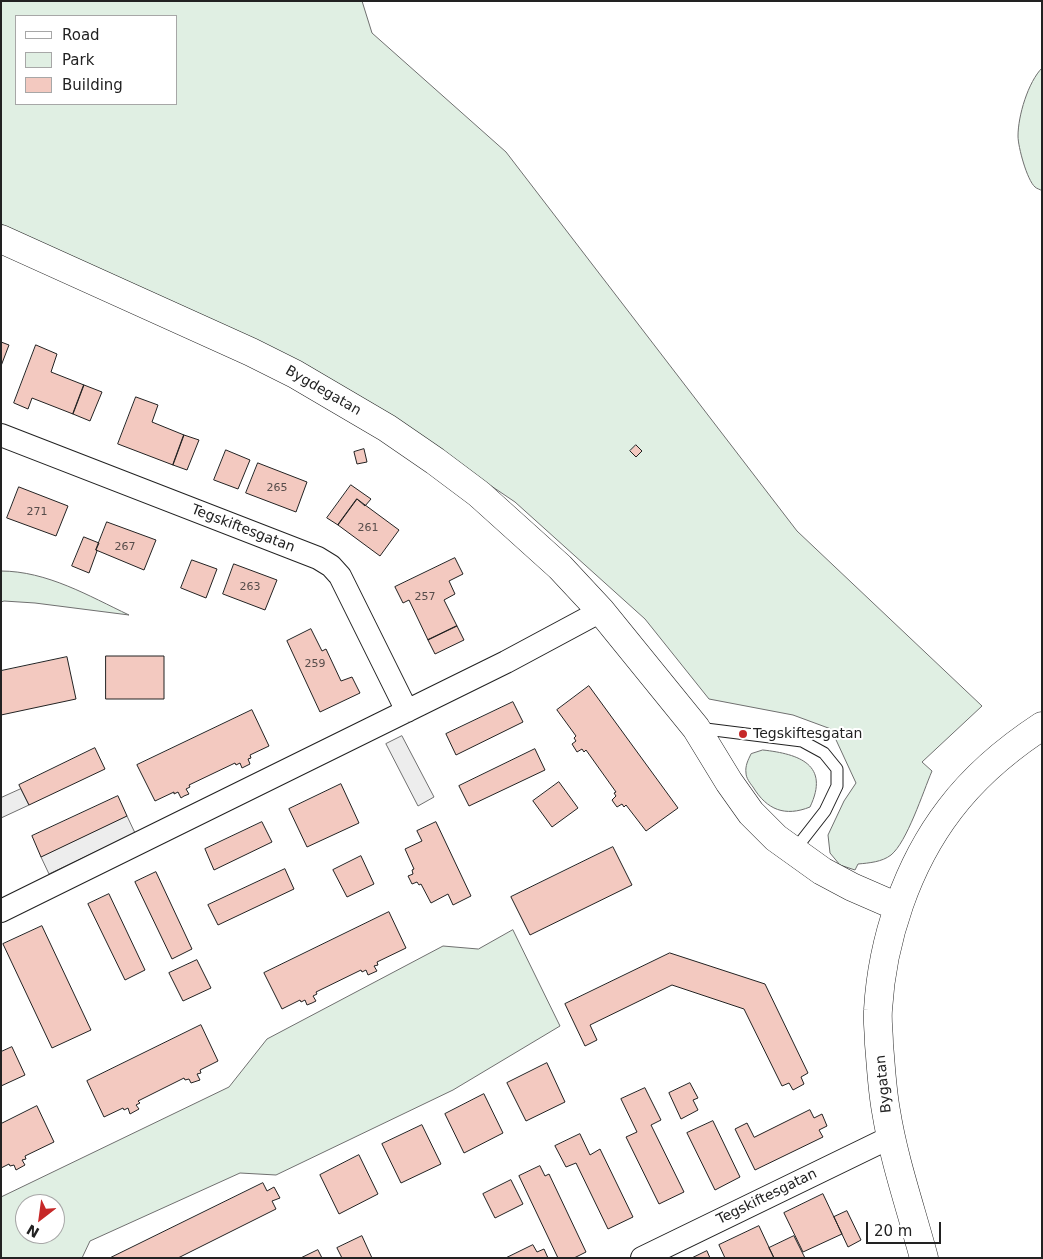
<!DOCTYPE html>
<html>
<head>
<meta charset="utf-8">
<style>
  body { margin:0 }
  #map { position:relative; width:1043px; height:1259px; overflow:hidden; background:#fff; font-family:"DejaVu Sans",sans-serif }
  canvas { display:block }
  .frame { position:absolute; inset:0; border:2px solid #222; pointer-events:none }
  .legend { position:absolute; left:15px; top:15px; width:162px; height:90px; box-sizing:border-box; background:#fff; border:1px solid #a7a7a7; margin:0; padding:6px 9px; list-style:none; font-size:15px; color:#222 }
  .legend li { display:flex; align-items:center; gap:10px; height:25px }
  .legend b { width:25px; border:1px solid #a7a7a7 }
  .north { position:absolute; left:15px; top:1194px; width:50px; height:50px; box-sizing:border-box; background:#fff; border:1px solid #a7a7a7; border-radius:50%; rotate:210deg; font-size:14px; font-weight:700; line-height:20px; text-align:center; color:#222 }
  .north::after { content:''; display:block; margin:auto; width:18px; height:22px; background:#c62828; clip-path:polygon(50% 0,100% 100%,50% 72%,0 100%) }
  .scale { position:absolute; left:866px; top:1222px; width:75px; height:22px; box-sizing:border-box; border:2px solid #222; border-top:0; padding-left:6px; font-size:15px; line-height:18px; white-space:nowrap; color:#222; -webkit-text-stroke:4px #fff; paint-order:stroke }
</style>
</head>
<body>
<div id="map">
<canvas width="1043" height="1259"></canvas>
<div class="frame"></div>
<ul class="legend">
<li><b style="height:6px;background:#fff"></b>Road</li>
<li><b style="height:14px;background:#e0efe3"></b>Park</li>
<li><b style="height:14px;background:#f3c9c0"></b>Building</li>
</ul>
<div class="north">N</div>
<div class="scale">20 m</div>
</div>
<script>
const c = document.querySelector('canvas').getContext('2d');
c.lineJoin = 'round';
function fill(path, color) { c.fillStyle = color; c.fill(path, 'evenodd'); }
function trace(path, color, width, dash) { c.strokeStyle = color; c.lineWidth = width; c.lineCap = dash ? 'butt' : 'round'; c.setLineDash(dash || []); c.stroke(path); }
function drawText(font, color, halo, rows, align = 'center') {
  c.font = font + ' "DejaVu Sans",sans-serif'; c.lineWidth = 4; c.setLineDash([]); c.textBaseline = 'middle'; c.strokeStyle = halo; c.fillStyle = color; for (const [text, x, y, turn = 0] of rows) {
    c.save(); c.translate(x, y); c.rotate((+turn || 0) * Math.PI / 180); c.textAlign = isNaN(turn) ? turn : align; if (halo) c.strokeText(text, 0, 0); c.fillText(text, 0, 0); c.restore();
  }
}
const green = new Path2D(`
  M 1,1 L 362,1 L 372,33 L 506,152 L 797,531 L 982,706 L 922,762 L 932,771 C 923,792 907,842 891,855 C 882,862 869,863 858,864 L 855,870 L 840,865 L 830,853 L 828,835 L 844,801 L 856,783 L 831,729 L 793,715 L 709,699 L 645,619 L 515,502 L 398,423 L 1,224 ZM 16,16 L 176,16 L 176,104 L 16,104 Z
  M 1042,68 L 1042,191 C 1040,189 1037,189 1035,187 C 1027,180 1018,147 1018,136 C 1018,116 1028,82 1042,68 Z
  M 1,571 C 47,571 89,596 129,615 L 35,603 L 4,601 L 1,602 Z
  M 763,750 C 800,754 830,765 810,807 C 785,817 767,810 753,787 C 750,783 746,778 746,773 C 745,766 748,760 751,754 Z
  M 513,930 L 560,1026 L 453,1090 L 276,1175 L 240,1173 L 90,1241 L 82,1258 L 1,1258 L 1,1197 L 229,1087 L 267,1039 L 443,946 L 478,949 ZM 25,1204 L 55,1204 L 55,1234 L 25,1234 Z`);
const parking = new Path2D(`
  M 402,736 L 434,797 L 418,806 L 386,744 Z
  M 21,789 L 29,805 L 1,818 L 1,798 Z
  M 127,816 L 135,833 L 49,874 L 41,857 Z`);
const building = new Path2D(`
  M 1,342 L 9,345 L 1,366 Z
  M 36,345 L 57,354 L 51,372 L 84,385 L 73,414 L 32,398 L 28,409 L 14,403 Z
  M 84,385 L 102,392 L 90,421 L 73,414 Z
  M 136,397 L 158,405 L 152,422 L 184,435 L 173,465 L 118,444 Z
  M 184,435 L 199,440 L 187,470 L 173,465 Z
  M 636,445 L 642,451 L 636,457 L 630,451 Z
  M 364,449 L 367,462 L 357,464 L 354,452 Z
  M 226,450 L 250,460 L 238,489 L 214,480 Z
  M 258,463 L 307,482 L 296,512 L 246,493 Z
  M 351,485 L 371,499 L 365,506 L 357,499 L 338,525 L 327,518 Z
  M 19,487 L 68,506 L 56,536 L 7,518 Z
  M 357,499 L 399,530 L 380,556 L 338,525 Z
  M 107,522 L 156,540 L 144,570 L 96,550 Z
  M 84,537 L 99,543 L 96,550 L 97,551 L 89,573 L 72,566 Z
  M 455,558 L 463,574 L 449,581 L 455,594 L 444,600 L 457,626 L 428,640 L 409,600 L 403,603 L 395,587 Z
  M 192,560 L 217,569 L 206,598 L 181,588 Z
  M 234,564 L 277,580 L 265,610 L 223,594 Z
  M 457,626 L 464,640 L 435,654 L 428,640 Z
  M 311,629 L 322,651 L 326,649 L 341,681 L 352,677 L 360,693 L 320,712 L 287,641 Z
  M 106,656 L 164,656 L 164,699 L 106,699 Z
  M 67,657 L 76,699 L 1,715 L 1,671 Z
  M 589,686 L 678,808 L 646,831 L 626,805 L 624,807 L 622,804 L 617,807 L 614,803 L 612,800 L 616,796 L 614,793 L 616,792 L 586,750 L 584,752 L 582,749 L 577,752 L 572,744 L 576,741 L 574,738 L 576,736 L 557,710 Z
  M 513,702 L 523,722 L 456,755 L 446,734 Z
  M 252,710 L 269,746 L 250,755 L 251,758 L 248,759 L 250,764 L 242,768 L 240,763 L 236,765 L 235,763 L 189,785 L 190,787 L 186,789 L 189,794 L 184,796 L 181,798 L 178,792 L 174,794 L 174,792 L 155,801 L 137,765 Z
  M 95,748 L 105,769 L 29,805 L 19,785 Z
  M 535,749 L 545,770 L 469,806 L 459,786 Z
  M 559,782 L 578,808 L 552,827 L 533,801 Z
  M 341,784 L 359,823 L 307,847 L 289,809 Z
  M 118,796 L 127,816 L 41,857 L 32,836 Z
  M 262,822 L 272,842 L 214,870 L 205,849 Z
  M 436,822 L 471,896 L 453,905 L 448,894 L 431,903 L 421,884 L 419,885 L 417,882 L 412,884 L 408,876 L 413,874 L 412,870 L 414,869 L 405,849 L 422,841 L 417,831 Z
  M 613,847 L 632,885 L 530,935 L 511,897 Z
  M 361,856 L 374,884 L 347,897 L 333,870 Z
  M 285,869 L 294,889 L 218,925 L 208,905 Z
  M 156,872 L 192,949 L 172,959 L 135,882 Z
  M 109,894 L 145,970 L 125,980 L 88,904 Z
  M 389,912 L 406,948 L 377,962 L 378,965 L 374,966 L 377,971 L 368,975 L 366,970 L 362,972 L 361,970 L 316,992 L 317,994 L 313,996 L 316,1001 L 312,1003 L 307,1005 L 305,1000 L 301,1002 L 300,1000 L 282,1009 L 264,973 Z
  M 42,926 L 91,1030 L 52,1048 L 3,944 Z
  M 670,953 L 765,984 L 808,1073 L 801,1077 L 804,1084 L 793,1090 L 789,1083 L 782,1086 L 744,1009 L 672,985 L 590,1025 L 597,1040 L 585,1046 L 565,1004 Z
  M 197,960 L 211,988 L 183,1001 L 169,973 Z
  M 201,1025 L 218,1061 L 200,1070 L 201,1073 L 197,1074 L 200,1080 L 191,1083 L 189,1079 L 185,1080 L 184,1078 L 138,1101 L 140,1103 L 136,1105 L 139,1109 L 130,1114 L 128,1108 L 124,1110 L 123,1108 L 104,1117 L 87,1081 Z
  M 12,1047 L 25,1075 L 1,1086 L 1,1052 Z
  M 547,1063 L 565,1102 L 526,1121 L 507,1083 Z
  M 690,1083 L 698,1098 L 693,1100 L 698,1110 L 681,1119 L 669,1093 Z
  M 645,1088 L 661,1120 L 651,1125 L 684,1192 L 659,1204 L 626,1137 L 637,1132 L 621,1099 Z
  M 484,1094 L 503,1133 L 464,1153 L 445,1114 Z
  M 37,1106 L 54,1142 L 25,1156 L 26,1159 L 22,1160 L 25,1165 L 16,1170 L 14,1165 L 10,1166 L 9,1164 L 1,1168 L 1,1124 Z
  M 810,1110 L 814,1118 L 822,1114 L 827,1126 L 819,1130 L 823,1137 L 755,1170 L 735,1129 L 747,1123 L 754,1137 Z
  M 713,1121 L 740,1177 L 715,1190 L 687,1133 Z
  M 422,1125 L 441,1164 L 401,1183 L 382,1144 Z
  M 580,1134 L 590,1155 L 600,1149 L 633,1217 L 608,1229 L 576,1163 L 566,1167 L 555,1146 Z
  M 359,1155 L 378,1194 L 339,1214 L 320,1175 Z
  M 540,1166 L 545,1176 L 549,1174 L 586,1252 L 574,1258 L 558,1258 L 519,1176 Z
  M 511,1180 L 523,1204 L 495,1218 L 483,1194 Z
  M 263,1183 L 267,1191 L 274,1187 L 280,1198 L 272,1201 L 276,1209 L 178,1258 L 110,1258 Z
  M 823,1194 L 842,1234 L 803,1252 L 784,1213 Z
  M 847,1211 L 861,1240 L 848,1247 L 834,1217 Z
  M 759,1226 L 774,1258 L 725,1258 L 719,1245 Z
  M 362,1236 L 372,1258 L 342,1258 L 337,1248 Z
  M 794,1236 L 805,1258 L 774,1258 L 769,1248 Z
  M 533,1245 L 537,1252 L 544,1249 L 548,1258 L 506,1258 Z
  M 318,1250 L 322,1258 L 301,1258 Z
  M 707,1251 L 710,1258 L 692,1258 Z`);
const lane = new Path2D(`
  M 698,728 L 802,741 L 824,753 L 837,769 L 837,786 L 825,811 L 793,852`);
const street = new Path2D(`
  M 1,435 L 318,558 L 331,566 L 340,576 L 407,711
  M 1,911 L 506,662 L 601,611
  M 642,1258 L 891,1137`);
const secondary = new Path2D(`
  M 1,239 L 251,352 L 295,374 L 387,428 L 435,461 L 479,494 L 560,567 L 601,611 L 696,728 L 729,782 L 751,813 L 776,838 L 822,871 L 852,887 L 898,907
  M 924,1258 C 911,1209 894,1161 886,1111 C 882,1089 881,1066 879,1044 C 879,1032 877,1021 878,1010 C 882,940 907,865 950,809 C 975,776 1007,749 1042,726`);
const markers = [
  [743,734,5,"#c62828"]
];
const numberNames = [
  ["265",277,488],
  ["271",37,512],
  ["261",368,528],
  ["267",125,547],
  ["263",250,587],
  ["257",425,597],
  ["259",315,664]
];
const streetNames = [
  ["Bygdegatan",323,391,30],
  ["Tegskiftesgatan",243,529,21],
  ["Bygatan",884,1084,-96],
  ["Tegskiftesgatan",767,1197,-26]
];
const poiNames = [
  ["Tegskiftesgatan",753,734]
];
fill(green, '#e0efe3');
trace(green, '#6f6f6f', 1);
fill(parking, '#ededed');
trace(parking, '#6f6f6f', 1);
fill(building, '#f3c9c0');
trace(building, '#222', 1);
trace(lane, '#222', 13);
trace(street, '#222', 24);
trace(secondary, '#222', 29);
trace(lane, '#fff', 11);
trace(street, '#fff', 22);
trace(secondary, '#fff', 28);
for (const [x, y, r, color] of markers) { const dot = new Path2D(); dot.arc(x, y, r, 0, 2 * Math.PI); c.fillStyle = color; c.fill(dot); trace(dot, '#fff', 2); }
drawText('11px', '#564c4a', null, numberNames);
drawText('14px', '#222', '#fff', streetNames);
drawText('14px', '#222', '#fff', poiNames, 'left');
</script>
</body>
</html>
